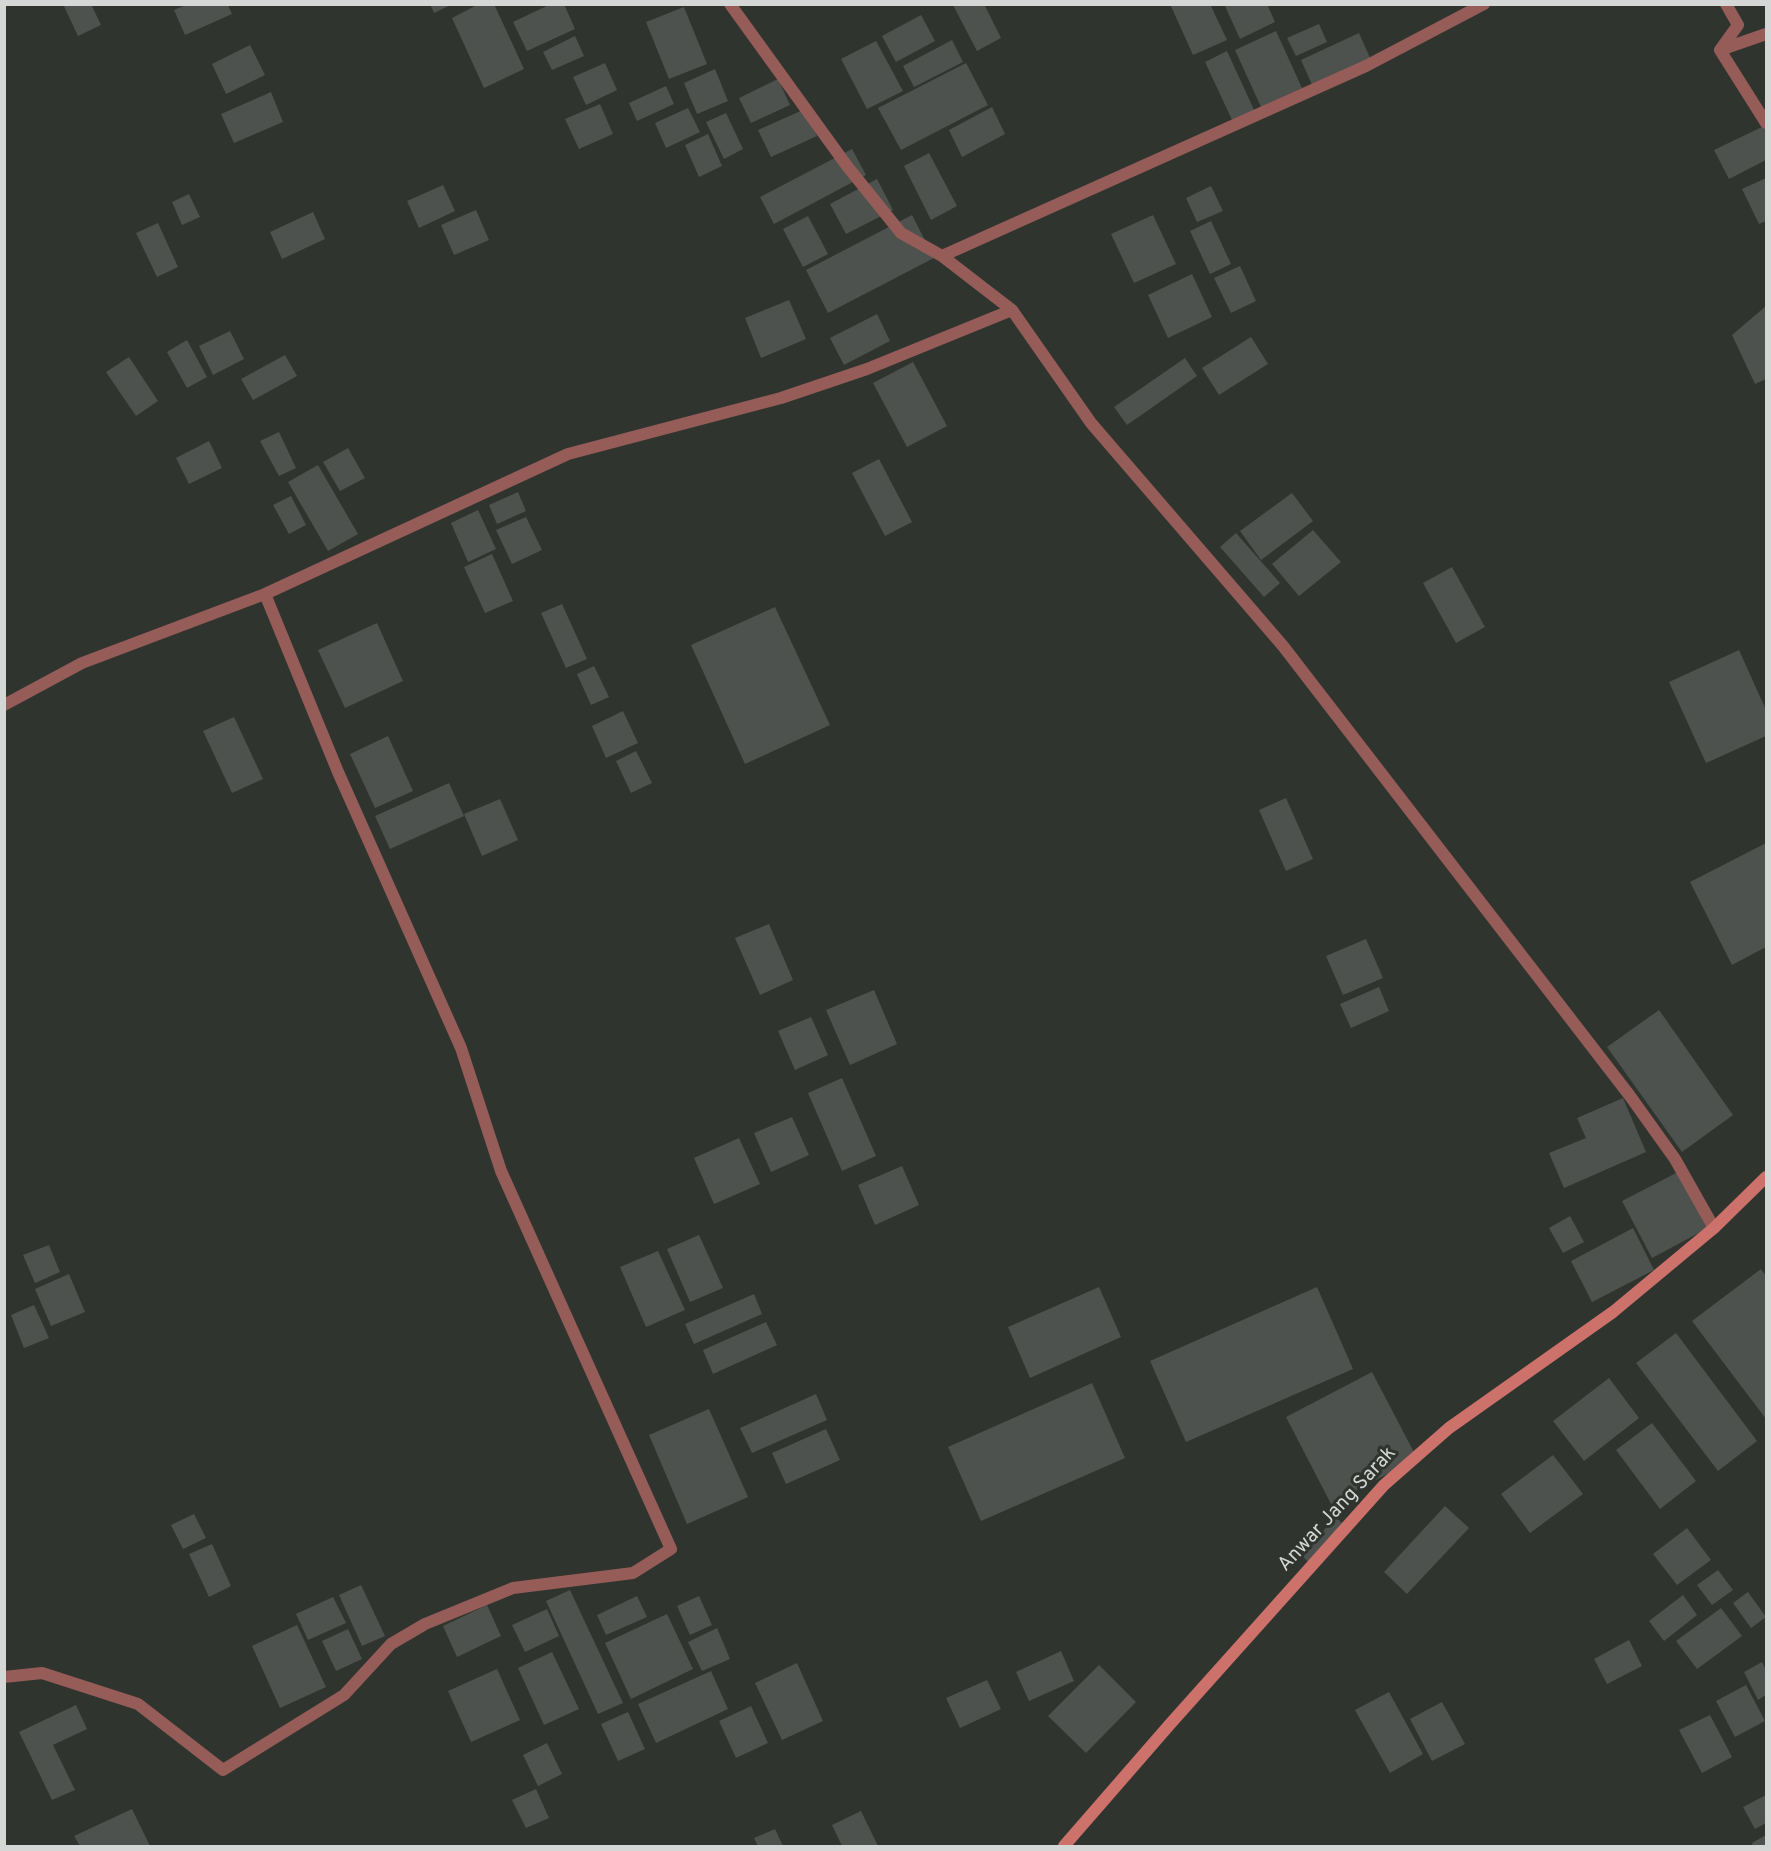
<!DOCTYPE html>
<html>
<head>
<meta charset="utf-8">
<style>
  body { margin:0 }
  #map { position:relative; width:1771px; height:1851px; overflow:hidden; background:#2f342f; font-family:Overpass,sans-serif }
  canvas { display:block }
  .frame { position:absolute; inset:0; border:6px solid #d4d7d5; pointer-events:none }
</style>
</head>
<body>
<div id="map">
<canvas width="1771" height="1851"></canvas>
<div class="frame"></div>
</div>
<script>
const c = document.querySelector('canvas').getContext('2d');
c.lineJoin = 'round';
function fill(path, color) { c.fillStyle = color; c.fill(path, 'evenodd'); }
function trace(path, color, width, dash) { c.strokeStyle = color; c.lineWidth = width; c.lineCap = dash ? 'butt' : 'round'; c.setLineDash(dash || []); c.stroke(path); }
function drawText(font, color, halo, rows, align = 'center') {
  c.font = font + ' Overpass,sans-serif'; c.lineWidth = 6; c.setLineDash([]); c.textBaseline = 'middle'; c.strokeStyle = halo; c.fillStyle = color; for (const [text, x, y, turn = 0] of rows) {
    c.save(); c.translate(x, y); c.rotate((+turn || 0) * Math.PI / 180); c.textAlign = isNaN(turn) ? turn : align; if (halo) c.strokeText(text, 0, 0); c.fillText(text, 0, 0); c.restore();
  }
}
const building = new Path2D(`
  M 63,4 L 91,4 L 101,25 L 78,36 Z
  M 430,4 L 453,4 L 434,13 Z
  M 479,4 L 494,4 L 524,69 L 484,88 L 452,18 Z
  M 551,4 L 564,4 L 575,29 L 527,51 L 513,22 Z
  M 955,4 L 984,4 L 1001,38 L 977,51 L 953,5 Z
  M 1170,4 L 1210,4 L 1227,40 L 1193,55 Z
  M 1228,4 L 1267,4 L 1275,22 L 1240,39 L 1225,6 Z
  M 186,5 L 228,5 L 232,14 L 185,35 L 174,10 Z
  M 684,7 L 707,64 L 669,79 L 646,22 Z
  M 921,15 L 935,41 L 896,62 L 882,36 Z
  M 1319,24 L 1327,42 L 1296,56 L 1287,38 Z
  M 1276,31 L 1302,88 L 1261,107 L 1235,50 Z
  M 1359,33 L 1371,60 L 1313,87 L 1301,60 Z
  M 575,36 L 584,56 L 552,70 L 543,52 Z
  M 952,40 L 963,62 L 914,87 L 903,66 Z
  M 876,41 L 903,91 L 867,109 L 841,59 Z
  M 250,45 L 265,75 L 226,94 L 212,64 Z
  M 1227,51 L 1255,112 L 1233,122 L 1205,62 Z
  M 605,63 L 617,90 L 586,105 L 573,77 Z
  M 966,63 L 988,105 L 901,150 L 878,108 Z
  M 715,69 L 728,101 L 697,114 L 684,83 Z
  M 778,79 L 790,105 L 751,123 L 739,98 Z
  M 666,86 L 674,104 L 637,121 L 629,103 Z
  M 271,92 L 283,122 L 234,143 L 221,114 Z
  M 600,104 L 613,134 L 579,149 L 565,119 Z
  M 992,107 L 1005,134 L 962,157 L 949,130 Z
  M 688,108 L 700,132 L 666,148 L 655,123 Z
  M 805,109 L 817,136 L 771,157 L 758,130 Z
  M 726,113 L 743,149 L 724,159 L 706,122 Z
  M 1766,125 L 1766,160 L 1729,179 L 1714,150 Z
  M 708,134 L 722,166 L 699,177 L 685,145 Z
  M 852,149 L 866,175 L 774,224 L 760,197 Z
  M 929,153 L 957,206 L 931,220 L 904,166 Z
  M 1766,178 L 1766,221 L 1759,224 L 1742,189 Z
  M 877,179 L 893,210 L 846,234 L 830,204 Z
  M 443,185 L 455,211 L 419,228 L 407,201 Z
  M 1211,186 L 1223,211 L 1197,222 L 1186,198 Z
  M 189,194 L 200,217 L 182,225 L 172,202 Z
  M 476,210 L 489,240 L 454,255 L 441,225 Z
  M 313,212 L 325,239 L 282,259 L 270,232 Z
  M 912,215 L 934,258 L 828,313 L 806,270 Z
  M 1153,215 L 1176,264 L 1134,283 L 1111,234 Z
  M 808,216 L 828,254 L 803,267 L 783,229 Z
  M 1211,221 L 1231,264 L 1210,274 L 1190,231 Z
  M 158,223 L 178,267 L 157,277 L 136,233 Z
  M 1240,266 L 1256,301 L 1231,313 L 1214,278 Z
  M 1192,274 L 1212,317 L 1168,338 L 1148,295 Z
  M 789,300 L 806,339 L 761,358 L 745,318 Z
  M 1766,306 L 1766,379 L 1755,384 L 1732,335 Z
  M 877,314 L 890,341 L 844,365 L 830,338 Z
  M 230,331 L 244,359 L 213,375 L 199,346 Z
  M 1251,337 L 1268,364 L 1219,395 L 1202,368 Z
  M 187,340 L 207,377 L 187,388 L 167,352 Z
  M 285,355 L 297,376 L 253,400 L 241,379 Z
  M 129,357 L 158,401 L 136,416 L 106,372 Z
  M 1185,358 L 1197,376 L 1127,425 L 1114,407 Z
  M 913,362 L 947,426 L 907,447 L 873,383 Z
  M 279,432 L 296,468 L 279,476 L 260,441 Z
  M 209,441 L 222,468 L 189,484 L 176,458 Z
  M 348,448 L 365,478 L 340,491 L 323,462 Z
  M 879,459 L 912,522 L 885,536 L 852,473 Z
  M 318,465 L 358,534 L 328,551 L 288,482 Z
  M 518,492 L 526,511 L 497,524 L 489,505 Z
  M 1292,493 L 1313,521 L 1261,560 L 1240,531 Z
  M 291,496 L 306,525 L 289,534 L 273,505 Z
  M 478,510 L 496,549 L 468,562 L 451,523 Z
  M 526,517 L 542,550 L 512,564 L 496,530 Z
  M 1313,530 L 1341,562 L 1299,596 L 1272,564 Z
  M 1236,533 L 1280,583 L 1264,597 L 1220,547 Z
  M 492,554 L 513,601 L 485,613 L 464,567 Z
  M 1452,567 L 1485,627 L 1456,643 L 1423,583 Z
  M 562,604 L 587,659 L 566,668 L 541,613 Z
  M 775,607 L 830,725 L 745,764 L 691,645 Z
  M 377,623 L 403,681 L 345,708 L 318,650 Z
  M 1739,650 L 1766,710 L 1766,736 L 1706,763 L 1669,682 Z
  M 594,666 L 609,697 L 591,705 L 577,674 Z
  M 623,711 L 638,743 L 606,758 L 592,726 Z
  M 234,717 L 263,779 L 232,793 L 203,731 Z
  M 388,736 L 413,791 L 375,808 L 350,754 Z
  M 636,751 L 652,783 L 631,793 L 616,761 Z
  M 449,783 L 464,816 L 390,849 L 375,816 Z
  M 1286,798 L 1313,859 L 1286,871 L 1259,810 Z
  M 500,799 L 518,840 L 482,856 L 464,814 Z
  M 1766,843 L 1766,947 L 1732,965 L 1690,882 Z
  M 769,924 L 793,980 L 760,995 L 735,938 Z
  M 1366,939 L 1383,978 L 1343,995 L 1326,956 Z
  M 1379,987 L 1389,1011 L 1351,1028 L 1340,1004 Z
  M 874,990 L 897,1044 L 850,1065 L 826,1010 Z
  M 1659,1010 L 1733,1115 L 1682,1152 L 1607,1047 Z
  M 811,1017 L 828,1055 L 795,1070 L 778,1031 Z
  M 842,1078 L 876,1156 L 842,1171 L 808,1093 Z
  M 1623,1098 L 1646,1152 L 1564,1188 L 1549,1153 L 1586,1138 L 1577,1118 Z
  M 792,1117 L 809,1155 L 771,1172 L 754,1133 Z
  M 739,1138 L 760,1184 L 714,1204 L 694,1158 Z
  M 902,1166 L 919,1205 L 875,1225 L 858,1185 Z
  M 1680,1171 L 1710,1227 L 1652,1258 L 1622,1201 Z
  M 1570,1216 L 1584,1242 L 1563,1253 L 1549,1228 Z
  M 1633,1228 L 1654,1270 L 1592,1302 L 1571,1261 Z
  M 699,1235 L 723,1288 L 690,1302 L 667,1249 Z
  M 49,1245 L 60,1272 L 35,1283 L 23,1255 Z
  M 658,1251 L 685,1310 L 646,1327 L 620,1267 Z
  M 1761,1269 L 1766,1276 L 1766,1419 L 1692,1321 Z
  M 69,1274 L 85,1312 L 51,1326 L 35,1289 Z
  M 1099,1287 L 1121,1337 L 1030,1378 L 1008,1327 Z
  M 1317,1287 L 1353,1369 L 1186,1442 L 1150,1361 Z
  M 754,1294 L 762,1314 L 694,1344 L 685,1324 Z
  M 34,1305 L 49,1338 L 24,1348 L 11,1315 Z
  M 766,1322 L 777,1345 L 713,1374 L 703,1350 Z
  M 1676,1333 L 1757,1441 L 1718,1471 L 1636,1363 Z
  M 1372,1372 L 1417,1458 L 1331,1504 L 1286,1417 Z
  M 1609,1378 L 1639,1418 L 1584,1461 L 1553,1421 Z
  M 1092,1383 L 1125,1458 L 981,1521 L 948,1447 Z
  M 816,1394 L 827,1420 L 752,1453 L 740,1428 Z
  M 709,1409 L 748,1497 L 687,1524 L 649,1435 Z
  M 1652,1423 L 1696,1481 L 1660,1509 L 1616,1450 Z
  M 826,1429 L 840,1460 L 786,1484 L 772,1453 Z
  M 1553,1455 L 1583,1494 L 1530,1533 L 1501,1494 Z
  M 1445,1506 L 1469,1528 L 1407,1594 L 1384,1572 Z
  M 194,1514 L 206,1538 L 183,1549 L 171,1525 Z
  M 1335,1517 L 1348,1528 L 1315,1568 L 1302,1556 Z
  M 1687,1528 L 1711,1560 L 1677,1585 L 1653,1554 Z
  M 212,1544 L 231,1586 L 209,1597 L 189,1554 Z
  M 1718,1570 L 1733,1590 L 1712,1605 L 1697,1585 Z
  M 361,1585 L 385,1636 L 362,1646 L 339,1595 Z
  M 570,1590 L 623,1703 L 598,1714 L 546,1601 Z
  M 1748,1592 L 1766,1617 L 1751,1628 L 1733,1603 Z
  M 1683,1595 L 1697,1615 L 1664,1641 L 1649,1621 Z
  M 637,1596 L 647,1617 L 606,1635 L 597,1615 Z
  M 699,1596 L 712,1625 L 690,1635 L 677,1606 Z
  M 333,1597 L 346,1623 L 308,1640 L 296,1614 Z
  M 487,1605 L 501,1636 L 457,1657 L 443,1626 Z
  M 1721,1608 L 1742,1636 L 1697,1669 L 1676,1641 Z
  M 547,1609 L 559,1636 L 525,1652 L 512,1625 Z
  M 667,1614 L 693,1669 L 631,1699 L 605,1643 Z
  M 297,1625 L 326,1687 L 280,1708 L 252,1646 Z
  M 717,1628 L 730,1659 L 702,1671 L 688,1642 Z
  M 348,1629 L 362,1659 L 336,1671 L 322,1641 Z
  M 1629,1640 L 1642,1666 L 1607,1684 L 1594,1659 Z
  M 1061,1651 L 1074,1681 L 1029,1701 L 1016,1672 Z
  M 552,1652 L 579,1709 L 544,1725 L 518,1668 Z
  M 1762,1662 L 1766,1670 L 1766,1695 L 1758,1700 L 1744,1672 Z
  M 797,1663 L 823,1721 L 782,1740 L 755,1683 Z
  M 1099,1665 L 1136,1702 L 1086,1753 L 1048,1716 Z
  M 497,1669 L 520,1720 L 471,1742 L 448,1691 Z
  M 711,1671 L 728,1709 L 656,1743 L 638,1704 Z
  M 987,1680 L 1001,1709 L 960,1728 L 946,1698 Z
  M 1746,1685 L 1765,1721 L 1735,1737 L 1716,1701 Z
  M 1389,1692 L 1423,1754 L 1390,1773 L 1355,1710 Z
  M 1442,1702 L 1465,1744 L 1432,1761 L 1410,1719 Z
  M 76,1705 L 87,1729 L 53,1745 L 75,1790 L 52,1800 L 19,1732 Z
  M 751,1706 L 768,1743 L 736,1758 L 719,1721 Z
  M 628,1712 L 645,1749 L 618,1761 L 601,1724 Z
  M 1710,1715 L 1732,1757 L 1702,1773 L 1679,1730 Z
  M 547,1743 L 562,1774 L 538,1786 L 523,1755 Z
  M 536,1789 L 549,1818 L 526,1828 L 512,1800 Z
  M 1766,1795 L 1766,1823 L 1755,1829 L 1743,1807 Z
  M 132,1809 L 150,1846 L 80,1846 L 74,1836 Z
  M 861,1811 L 878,1846 L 842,1846 L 832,1825 Z
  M 775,1829 L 783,1846 L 758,1846 L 754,1838 Z
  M 1766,1835 L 1766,1846 L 1753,1846 L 1752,1843 Z`);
const minor = new Path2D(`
  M 730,4 L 847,166 L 901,233 L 942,256 L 1366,66 L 1484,4
  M 1726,4 L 1738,25 L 1720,50 L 1766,123
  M 1720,50 L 1766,34
  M 942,256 L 1012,310 L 1091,423 L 1283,646 L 1630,1096 L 1675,1159 L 1714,1228
  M 4,705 L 82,663 L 265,594
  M 4,1677 L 42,1673 L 138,1704 L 223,1770 L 344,1695 L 391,1644 L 425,1624 L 513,1588 L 633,1573 L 671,1549 L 501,1171 L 461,1048 L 338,772 L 265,594 L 568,454 L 781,398 L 867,369 L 1012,310`);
const secondary = new Path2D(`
  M 1064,1846 L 1171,1723 L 1384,1485 L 1449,1428 L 1613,1312 L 1714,1228 L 1766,1177`);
const streetNames = [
  ["Anwar Jang Sarak",1338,1510,-47]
];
fill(building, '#4d524e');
trace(minor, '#965c58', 12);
trace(secondary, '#cd716b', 12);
drawText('20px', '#d4d7d5', '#2f342f', streetNames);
</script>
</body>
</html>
